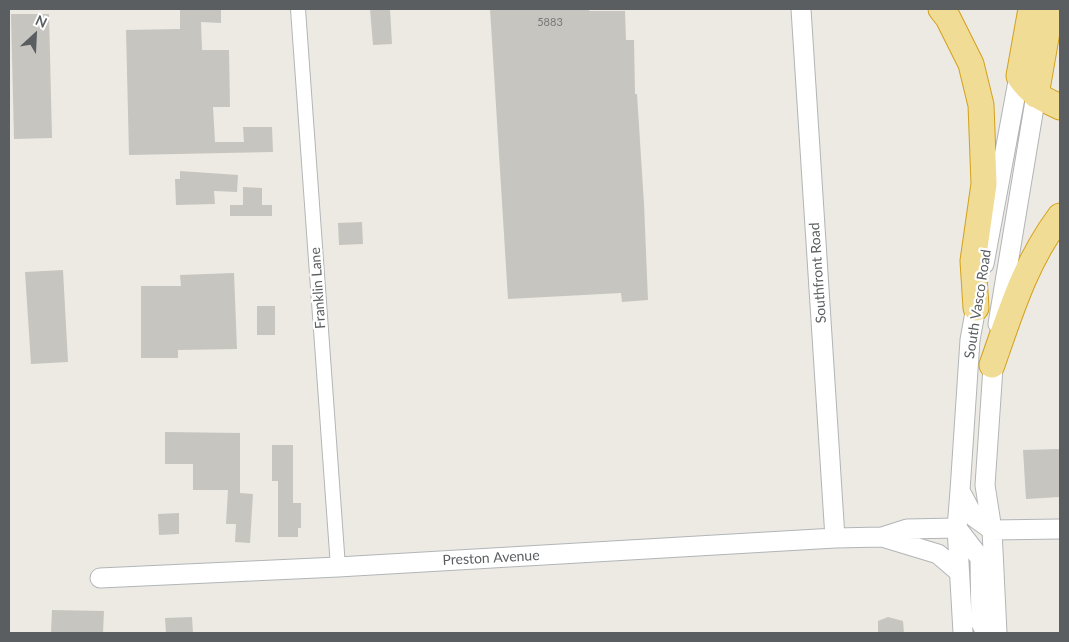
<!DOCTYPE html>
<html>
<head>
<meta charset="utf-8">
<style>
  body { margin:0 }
  #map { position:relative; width:1069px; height:642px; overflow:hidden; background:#eceae3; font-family:Lato,sans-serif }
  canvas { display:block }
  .frame { position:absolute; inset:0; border:10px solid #5b5e61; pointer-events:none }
  .north { position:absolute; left:10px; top:10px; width:50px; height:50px; -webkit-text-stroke:4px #fff; paint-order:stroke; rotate:25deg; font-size:14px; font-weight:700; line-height:20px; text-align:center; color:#5b5e61 }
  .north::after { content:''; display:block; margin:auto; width:18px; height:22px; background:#5b5e61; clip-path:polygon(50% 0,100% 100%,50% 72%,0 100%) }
</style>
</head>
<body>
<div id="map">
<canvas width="1069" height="642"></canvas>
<div class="frame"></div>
<div class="north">N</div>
</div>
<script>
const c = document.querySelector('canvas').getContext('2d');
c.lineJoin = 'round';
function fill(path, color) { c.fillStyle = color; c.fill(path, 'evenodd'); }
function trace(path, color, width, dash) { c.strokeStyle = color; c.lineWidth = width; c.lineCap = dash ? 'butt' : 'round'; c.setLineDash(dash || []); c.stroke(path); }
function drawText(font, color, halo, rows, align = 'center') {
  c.font = font + ' Lato,sans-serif'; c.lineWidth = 4.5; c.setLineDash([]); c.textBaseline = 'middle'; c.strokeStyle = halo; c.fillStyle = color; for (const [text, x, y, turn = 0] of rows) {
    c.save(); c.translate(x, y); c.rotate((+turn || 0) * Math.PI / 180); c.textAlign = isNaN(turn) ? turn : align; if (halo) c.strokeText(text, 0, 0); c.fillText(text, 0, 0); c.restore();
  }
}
const building = new Path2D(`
  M 180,9 L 221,9 L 221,23 L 201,22 L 202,50 L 229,50 L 230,107 L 213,107 L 215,142 L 244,142 L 243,127 L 272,127 L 273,152 L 129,155 L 126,30 L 180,29 Z
  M 370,9 L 390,9 L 392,44 L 373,45 Z
  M 490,9 L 589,9 L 589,11 L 625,11 L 626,40 L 634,40 L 635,94 L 637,94 L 644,204 L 648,300 L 622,302 L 621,293 L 508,299 Z
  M 11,14 L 49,14 L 52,138 L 14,139 Z
  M 180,171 L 238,175 L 237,192 L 214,191 L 215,204 L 176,205 L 175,179 L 180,179 Z
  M 243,187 L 262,188 L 262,205 L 272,205 L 272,216 L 230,216 L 230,205 L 243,205 Z
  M 362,222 L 363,244 L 339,245 L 338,223 Z
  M 63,270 L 68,362 L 31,364 L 25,272 Z
  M 234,273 L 237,349 L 178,350 L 178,358 L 141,358 L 141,286 L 181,286 L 180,275 Z
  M 257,306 L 275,306 L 275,335 L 257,335 Z
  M 165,432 L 240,433 L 240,493 L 253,494 L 250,543 L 235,542 L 236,524 L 226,524 L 228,490 L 193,490 L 193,464 L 165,464 Z
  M 272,445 L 293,445 L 293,503 L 301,503 L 301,528 L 298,528 L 298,537 L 278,537 L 278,481 L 272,481 Z
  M 1060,449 L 1060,497 L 1026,499 L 1023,450 Z
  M 179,513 L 179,534 L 159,535 L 158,514 Z
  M 52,610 L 104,611 L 103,633 L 51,633 Z
  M 192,617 L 193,633 L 166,633 L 165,618 Z
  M 888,617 L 903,621 L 904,633 L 878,633 L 878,621 Z`);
const street = new Path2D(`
  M 298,9 L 338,567`);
const secondary = new Path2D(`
  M 801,9 L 835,538
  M 984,264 L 1019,76
  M 998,324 L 1036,95
  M 994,353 L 985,485 L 992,530 L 997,633
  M 960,491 L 974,517 L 992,530
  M 992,530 L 1060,529
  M 882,537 L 938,554 L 959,572
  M 100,578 L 338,567 L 835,538 L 882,537 L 907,529 L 957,528 L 980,558 L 981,623 L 986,633
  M 963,633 L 957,528 L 960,491 L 970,340 L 978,296`);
const highway = new Path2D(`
  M 941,9 L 948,18 L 971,64 L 981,105 L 984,184 L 973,261 L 976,308
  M 1031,9 L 1019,76 C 1031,94 1041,98 1060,107
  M 1036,95 L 1051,9
  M 992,365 C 1011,311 1025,263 1060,216`);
const numberNames = [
  ["5883",550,22]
];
const streetNames = [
  ["Southfront Road",818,273,-94],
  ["Franklin Lane",318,288,-94],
  ["South Vasco Road",978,304,-81],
  ["Preston Avenue",491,558,-3]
];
fill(building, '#c7c5bf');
trace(street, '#b3b5b8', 16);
trace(secondary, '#b2b5b8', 21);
trace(highway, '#d4a11a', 27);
trace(street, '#fff', 14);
trace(secondary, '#fff', 19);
trace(highway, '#f0dc95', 25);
drawText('11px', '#767878', null, numberNames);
drawText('14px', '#5b5e61', '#fff', streetNames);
</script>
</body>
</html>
